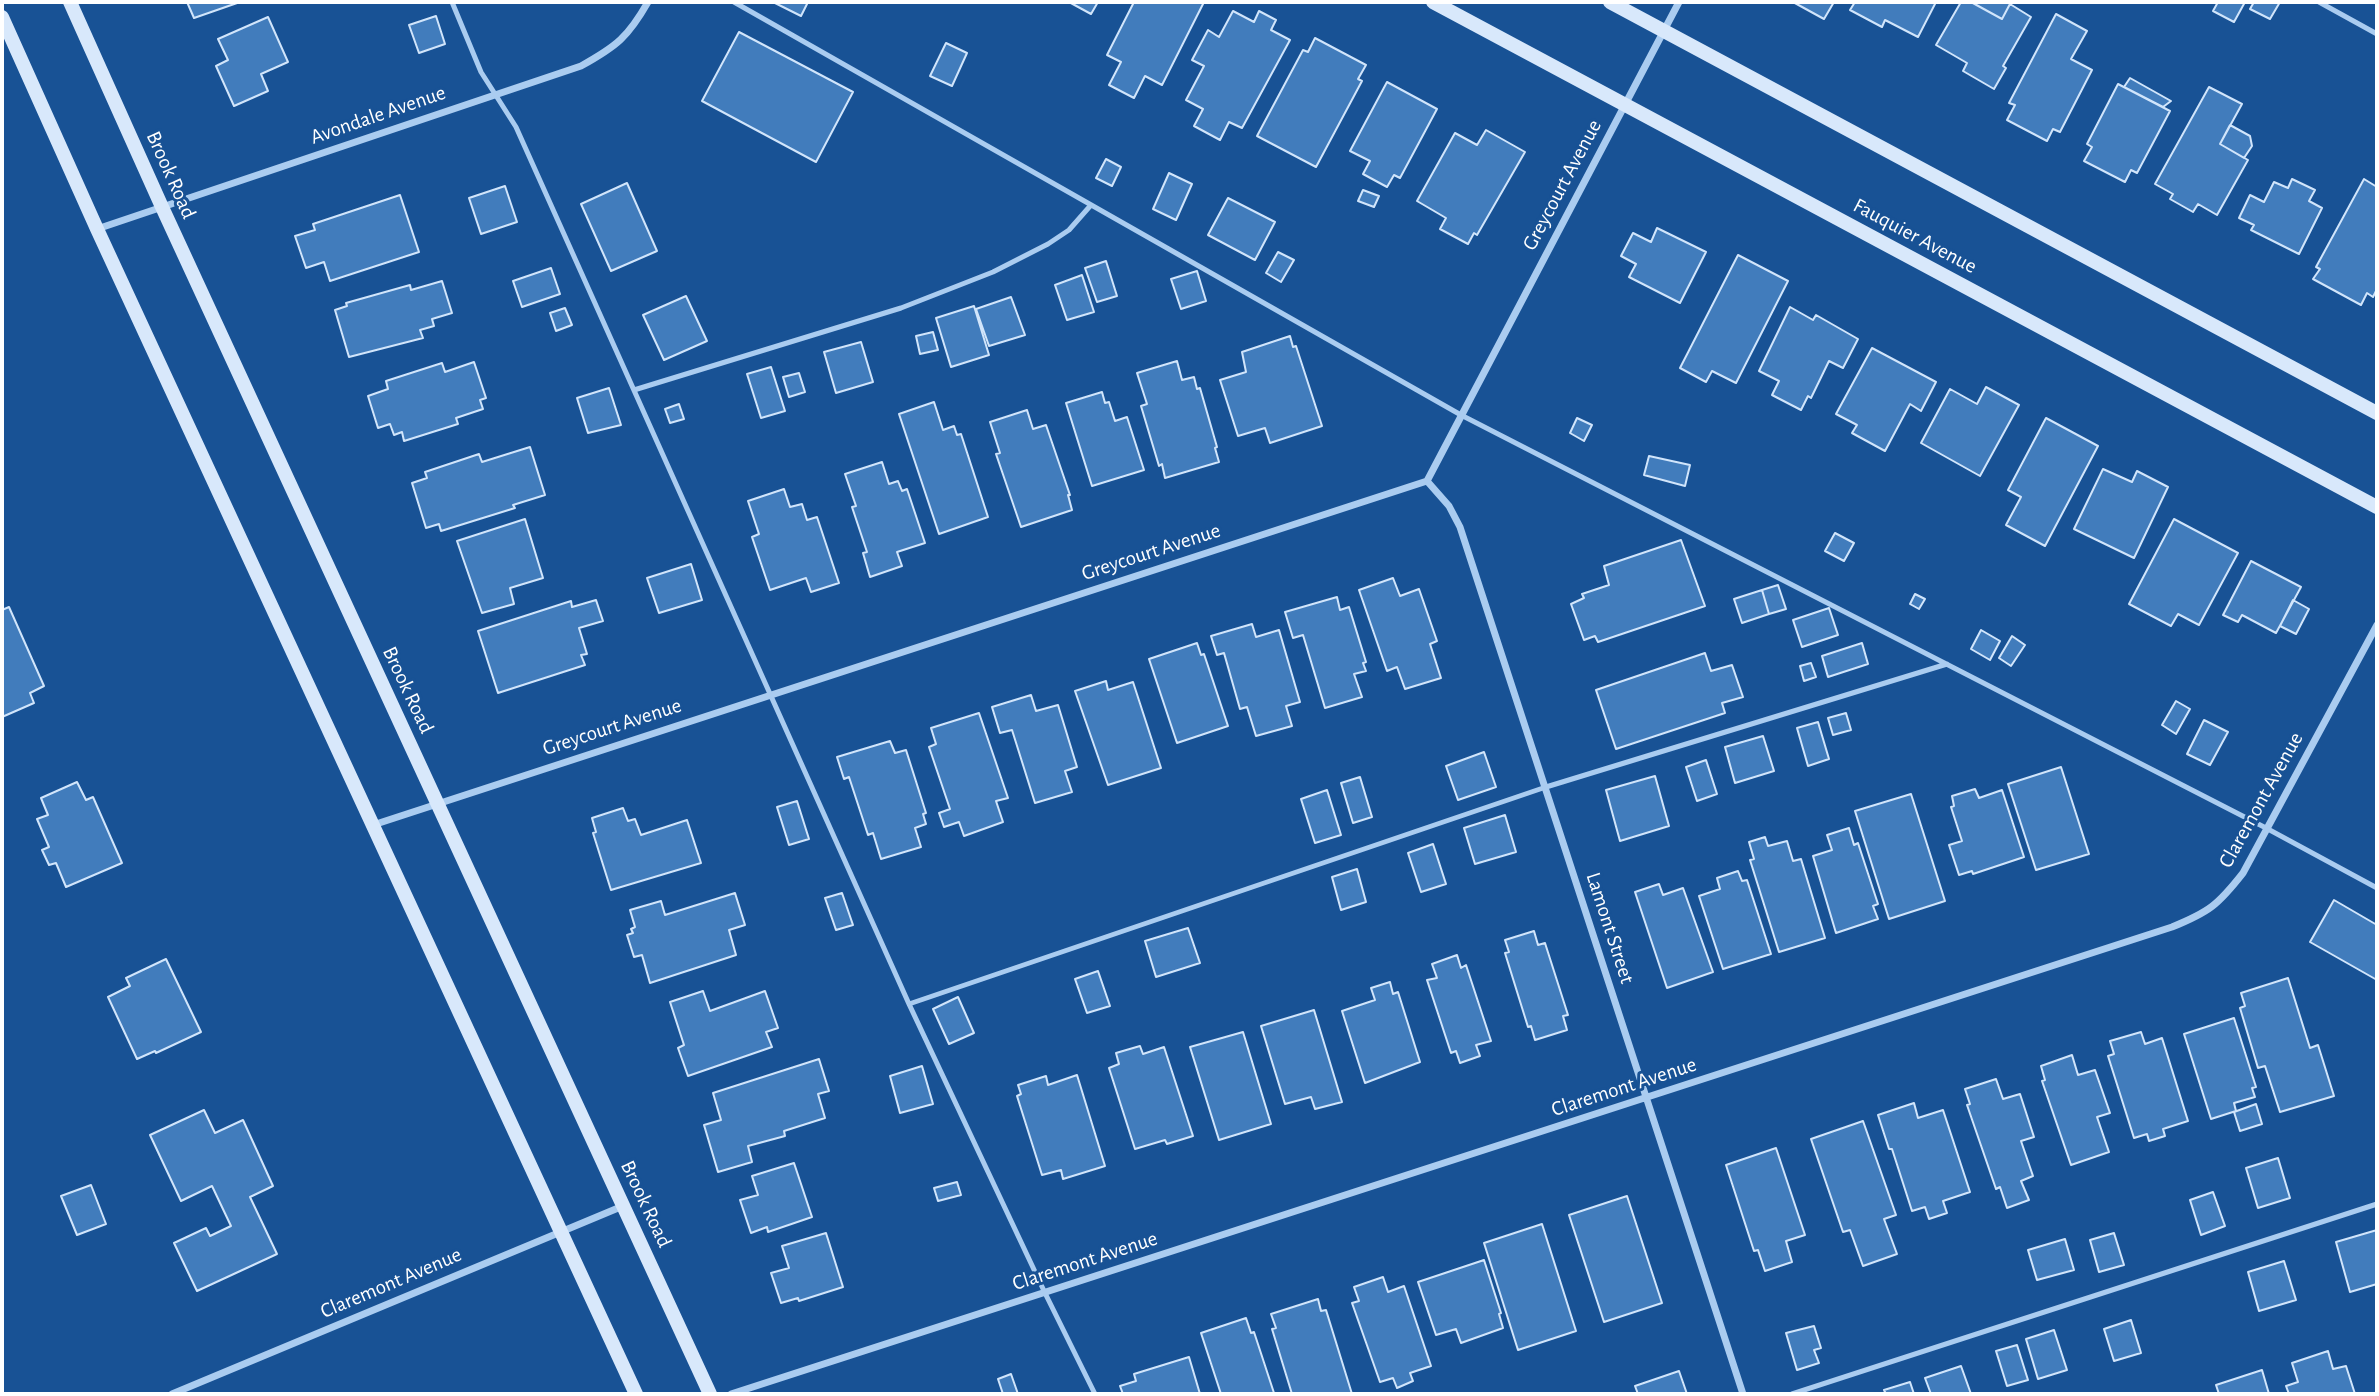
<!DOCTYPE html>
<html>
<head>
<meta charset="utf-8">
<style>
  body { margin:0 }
  #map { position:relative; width:2379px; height:1396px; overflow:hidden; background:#185295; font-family:"Alegreya Sans",sans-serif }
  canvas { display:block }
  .frame { position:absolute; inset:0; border:4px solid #fff; pointer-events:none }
</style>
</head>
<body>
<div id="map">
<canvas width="2379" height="1396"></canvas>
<div class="frame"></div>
</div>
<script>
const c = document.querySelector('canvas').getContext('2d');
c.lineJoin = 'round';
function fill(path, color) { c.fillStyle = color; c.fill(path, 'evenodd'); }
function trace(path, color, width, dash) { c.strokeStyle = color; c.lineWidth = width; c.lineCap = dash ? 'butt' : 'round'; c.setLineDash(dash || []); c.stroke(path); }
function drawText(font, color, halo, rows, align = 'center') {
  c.font = font + ' "Alegreya Sans",sans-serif'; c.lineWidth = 6; c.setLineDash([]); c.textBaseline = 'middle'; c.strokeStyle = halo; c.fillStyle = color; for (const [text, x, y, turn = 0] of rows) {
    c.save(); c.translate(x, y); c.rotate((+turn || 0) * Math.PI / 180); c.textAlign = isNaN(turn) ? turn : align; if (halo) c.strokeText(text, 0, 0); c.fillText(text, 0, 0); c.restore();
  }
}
const building = new Path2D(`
  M 187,2 L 240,2 L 194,18 Z
  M 773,2 L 808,2 L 801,16 Z
  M 1069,2 L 1098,2 L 1091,14 Z
  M 1134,2 L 1204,2 L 1162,85 L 1145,76 L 1134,98 L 1109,85 L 1121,62 L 1107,55 Z
  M 1793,2 L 1834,2 L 1824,19 Z
  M 1855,2 L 1936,2 L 1918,37 L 1885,20 L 1882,27 L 1850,10 Z
  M 1961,2 L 1971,2 L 2002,19 L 2010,4 L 2031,17 L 2003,66 L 2006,68 L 1994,89 L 1963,71 L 1967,63 L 1936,45 Z
  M 1971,2 L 2011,2 L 2002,19 Z
  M 2218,2 L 2245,2 L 2234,22 L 2213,11 Z
  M 2254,2 L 2280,2 L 2270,19 L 2250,9 Z
  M 1233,11 L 1254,22 L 1259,11 L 1276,20 L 1271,30 L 1290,40 L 1242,128 L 1229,122 L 1220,140 L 1194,126 L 1203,109 L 1186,100 L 1204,66 L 1192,60 L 1208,30 L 1219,37 Z
  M 2056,14 L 2087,31 L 2071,59 L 2092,70 L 2060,132 L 2053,129 L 2047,141 L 2007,120 L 2015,105 L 2009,103 Z
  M 436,16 L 445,44 L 419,53 L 409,25 Z
  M 268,17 L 288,62 L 261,74 L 268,91 L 234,106 L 216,66 L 228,60 L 218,39 Z
  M 739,32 L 853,92 L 816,162 L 702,101 Z
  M 1315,38 L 1366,65 L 1358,79 L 1362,81 L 1316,167 L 1257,136 L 1303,50 L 1308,52 Z
  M 946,43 L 967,53 L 952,86 L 930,76 Z
  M 2130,78 L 2171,101 L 2163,107 L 2124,87 Z
  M 1387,82 L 1437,109 L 1400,178 L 1394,175 L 1387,187 L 1363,174 L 1370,161 L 1350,151 Z
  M 2118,84 L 2170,111 L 2137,173 L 2131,170 L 2125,182 L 2084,161 L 2092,147 L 2087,144 Z
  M 2209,87 L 2242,104 L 2220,144 L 2248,160 L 2217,215 L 2198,204 L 2193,212 L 2170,199 L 2173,194 L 2155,184 Z
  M 2230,125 L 2250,136 L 2252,146 L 2244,158 L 2220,144 Z
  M 1486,130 L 1525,152 L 1477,235 L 1474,233 L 1468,244 L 1440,229 L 1446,218 L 1417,201 L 1455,133 L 1477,145 Z
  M 1106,159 L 1121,167 L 1112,186 L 1096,178 Z
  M 1169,173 L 1192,184 L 1176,220 L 1153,209 Z
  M 2292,179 L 2315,190 L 2309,201 L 2322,208 L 2299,254 L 2251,230 L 2254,225 L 2239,218 L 2250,195 L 2264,202 L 2274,182 L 2288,188 Z
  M 2364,179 L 2377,187 L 2377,289 L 2373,297 L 2367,293 L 2361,305 L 2313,279 L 2320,269 L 2316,267 Z
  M 627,183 L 657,251 L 611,271 L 581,204 Z
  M 505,186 L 517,222 L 481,234 L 469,198 Z
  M 1363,190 L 1379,196 L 1374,207 L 1358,201 Z
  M 400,195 L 419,252 L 330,281 L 324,262 L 306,268 L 295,236 L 315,230 L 313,224 Z
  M 1228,198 L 1275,222 L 1255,260 L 1208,235 Z
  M 1657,228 L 1706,252 L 1680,303 L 1629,277 L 1636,264 L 1621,256 L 1633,233 L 1651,242 Z
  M 1278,252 L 1294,260 L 1281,282 L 1266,273 Z
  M 1738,255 L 1788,281 L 1736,383 L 1712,371 L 1706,382 L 1680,368 Z
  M 1106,261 L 1117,296 L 1097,302 L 1085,268 Z
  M 551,268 L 560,294 L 522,307 L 513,281 Z
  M 1197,271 L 1206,301 L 1181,309 L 1171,279 Z
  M 1082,275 L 1094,312 L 1067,320 L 1055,285 Z
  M 442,281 L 452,313 L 432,319 L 434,326 L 420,330 L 423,338 L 349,357 L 335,310 L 347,306 L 346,303 L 410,285 L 411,290 Z
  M 686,296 L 707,341 L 664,360 L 643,315 Z
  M 1011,297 L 1025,335 L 989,346 L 976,309 Z
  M 974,306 L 989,355 L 951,367 L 936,318 Z
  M 1790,307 L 1813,320 L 1816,315 L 1858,339 L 1843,368 L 1829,361 L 1811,398 L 1808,396 L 1801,410 L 1772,395 L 1779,381 L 1759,371 Z
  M 565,308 L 572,325 L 556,331 L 550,313 Z
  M 933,332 L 938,350 L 920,354 L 916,336 Z
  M 1290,336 L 1293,347 L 1296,346 L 1322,426 L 1270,443 L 1265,428 L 1238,436 L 1220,380 L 1246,372 L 1242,352 Z
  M 861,342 L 873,382 L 836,393 L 824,352 Z
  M 1872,348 L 1936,382 L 1921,411 L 1910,404 L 1885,451 L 1852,433 L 1857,425 L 1836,414 Z
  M 1177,361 L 1182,380 L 1194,377 L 1197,389 L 1200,388 L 1217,447 L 1215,448 L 1219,462 L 1165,478 L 1162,464 L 1159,466 L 1141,406 L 1147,404 L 1137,373 Z
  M 474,362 L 486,398 L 480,400 L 483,409 L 456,418 L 458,424 L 404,441 L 402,432 L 394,435 L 390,424 L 378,428 L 368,396 L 388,389 L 386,381 L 442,363 L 445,372 Z
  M 771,367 L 785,411 L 761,418 L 747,374 Z
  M 799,373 L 805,392 L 789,397 L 783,377 Z
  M 1986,387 L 2019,405 L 1980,476 L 1921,443 L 1950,389 L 1977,404 Z
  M 609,388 L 621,425 L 588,433 L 577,398 Z
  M 1102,392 L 1105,403 L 1109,402 L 1115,421 L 1127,417 L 1144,470 L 1092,486 L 1066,403 Z
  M 934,402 L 943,430 L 954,426 L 957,435 L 961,434 L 988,517 L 939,534 L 899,414 Z
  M 679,404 L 684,419 L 670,423 L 665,409 Z
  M 1027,410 L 1033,429 L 1046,425 L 1070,495 L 1068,495 L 1072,510 L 1021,527 L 996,454 L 1000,453 L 990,422 Z
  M 1577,418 L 1592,425 L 1584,441 L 1570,433 Z
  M 2046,418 L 2098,446 L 2045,546 L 2006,525 L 2021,497 L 2008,490 Z
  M 530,447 L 545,495 L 513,505 L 515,508 L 441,531 L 439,524 L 426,528 L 412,483 L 427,478 L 425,472 L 479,454 L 482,462 Z
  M 1649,456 L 1690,465 L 1685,486 L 1644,475 Z
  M 882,462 L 889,484 L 898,481 L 902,491 L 907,489 L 925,543 L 897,552 L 902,566 L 870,577 L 863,553 L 867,552 L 852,507 L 856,506 L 845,474 Z
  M 2103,469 L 2132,482 L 2137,471 L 2168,487 L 2134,558 L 2074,529 Z
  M 784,489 L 790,507 L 802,504 L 807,520 L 817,517 L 839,583 L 811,592 L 806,578 L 770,590 L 752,537 L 759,534 L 748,501 Z
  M 525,519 L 543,578 L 510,588 L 514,604 L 482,613 L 457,541 Z
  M 2174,519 L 2238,553 L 2199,625 L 2178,614 L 2171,626 L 2129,604 Z
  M 1835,533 L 1854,543 L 1844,561 L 1825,551 Z
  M 1681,540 L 1705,606 L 1598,642 L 1595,636 L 1584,640 L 1571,604 L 1584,598 L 1582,594 L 1609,585 L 1604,566 Z
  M 2251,561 L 2301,587 L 2276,633 L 2242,615 L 2238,622 L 2223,615 Z
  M 691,564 L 702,600 L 659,613 L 647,578 Z
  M 1393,578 L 1400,596 L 1419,589 L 1437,641 L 1430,644 L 1441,678 L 1405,689 L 1397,667 L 1387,671 L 1359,590 Z
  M 1778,585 L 1786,609 L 1769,614 L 1762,590 Z
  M 1762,590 L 1769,614 L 1742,623 L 1734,599 Z
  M 1915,594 L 1925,599 L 1919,609 L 1910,604 Z
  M 1337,597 L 1340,610 L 1349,607 L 1366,662 L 1363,663 L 1366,671 L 1354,674 L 1362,697 L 1325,708 L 1303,635 L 1293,638 L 1285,612 Z
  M 596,600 L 603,621 L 579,628 L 587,654 L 581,655 L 585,665 L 498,693 L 478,631 L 571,601 L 572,607 Z
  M 2293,600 L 2309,609 L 2296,634 L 2280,626 Z
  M 9,607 L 44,686 L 30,693 L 34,703 L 2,717 L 2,610 Z
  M 1829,608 L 1838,635 L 1802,647 L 1793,620 Z
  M 1252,624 L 1256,637 L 1279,630 L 1300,702 L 1286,706 L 1292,726 L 1256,736 L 1247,707 L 1240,709 L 1224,653 L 1217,655 L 1211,636 Z
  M 1981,630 L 2000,641 L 1990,660 L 1971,649 Z
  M 2012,636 L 2025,645 L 2011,666 L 1999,658 Z
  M 1197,643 L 1201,655 L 1204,654 L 1228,726 L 1177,743 L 1149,659 Z
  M 1862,643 L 1868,664 L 1828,677 L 1822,656 Z
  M 1705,653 L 1711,671 L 1732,665 L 1743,697 L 1722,703 L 1725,713 L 1616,749 L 1596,690 Z
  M 1811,663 L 1816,677 L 1804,681 L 1800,666 Z
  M 1106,681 L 1108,690 L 1133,682 L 1161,768 L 1108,785 L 1075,691 Z
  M 1031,695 L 1036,711 L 1058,705 L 1077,767 L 1065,771 L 1072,792 L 1035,803 L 1012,730 L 1000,733 L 992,707 Z
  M 2176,701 L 2190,709 L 2176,734 L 2162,725 Z
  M 979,713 L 1008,798 L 996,801 L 1003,822 L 964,836 L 959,822 L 944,827 L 939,813 L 950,809 L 929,747 L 936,744 L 931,728 Z
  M 1846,713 L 1851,730 L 1833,735 L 1828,718 Z
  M 2204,720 L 2228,732 L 2210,765 L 2187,754 Z
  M 1818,722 L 1829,759 L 1808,766 L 1797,728 Z
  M 1763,736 L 1774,771 L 1735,783 L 1725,747 Z
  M 890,741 L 895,753 L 906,750 L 926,813 L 923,814 L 926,824 L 915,828 L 921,847 L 881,859 L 873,833 L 868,835 L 849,777 L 844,779 L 837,757 Z
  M 1484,752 L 1496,787 L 1458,800 L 1446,766 Z
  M 1706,760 L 1717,794 L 1697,801 L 1686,767 Z
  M 2061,767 L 2089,854 L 2036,870 L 2008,784 Z
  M 1655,776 L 1669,826 L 1620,841 L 1606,790 Z
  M 1360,777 L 1372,817 L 1353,823 L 1341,783 Z
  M 77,782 L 86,800 L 93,797 L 122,863 L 66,887 L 56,863 L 49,865 L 42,850 L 49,847 L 37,819 L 48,815 L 41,798 Z
  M 1975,789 L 1979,798 L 2002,790 L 2024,857 L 1973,874 L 1972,871 L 1959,875 L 1949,845 L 1962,841 L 1951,807 L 1954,806 L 1952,796 Z
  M 1327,790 L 1341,835 L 1315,843 L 1301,799 Z
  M 1911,794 L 1945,901 L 1889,919 L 1855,811 Z
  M 797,801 L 809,839 L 789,845 L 777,807 Z
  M 623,808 L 628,821 L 635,819 L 641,835 L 687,820 L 701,863 L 611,890 L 593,833 L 596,832 L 592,818 Z
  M 1505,815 L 1516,852 L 1475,864 L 1464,828 Z
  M 1849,828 L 1854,845 L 1858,843 L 1878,904 L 1873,906 L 1878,919 L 1836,933 L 1813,856 L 1832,850 L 1827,835 Z
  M 1765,837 L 1768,846 L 1787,841 L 1793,861 L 1801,859 L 1825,938 L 1779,952 L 1750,860 L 1754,859 L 1749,842 Z
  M 1433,844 L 1446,884 L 1421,892 L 1408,853 Z
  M 1357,869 L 1366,902 L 1341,910 L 1332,877 Z
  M 1738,871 L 1742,881 L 1747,880 L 1771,954 L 1723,969 L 1699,896 L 1720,889 L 1717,878 Z
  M 1659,884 L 1663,895 L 1683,888 L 1713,972 L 1667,988 L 1635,892 Z
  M 735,893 L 745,925 L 729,930 L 736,955 L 650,983 L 642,955 L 634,957 L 627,935 L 633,933 L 631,929 L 635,927 L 630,910 L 661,901 L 665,915 Z
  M 842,893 L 853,925 L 836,930 L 825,898 Z
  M 2334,900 L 2377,925 L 2377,980 L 2310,942 Z
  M 1188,928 L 1200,963 L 1156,977 L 1145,941 Z
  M 1534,931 L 1538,945 L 1545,943 L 1568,1015 L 1563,1016 L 1567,1030 L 1535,1040 L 1531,1026 L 1528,1027 L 1505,953 L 1509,952 L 1505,940 Z
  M 1457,955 L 1461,968 L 1466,965 L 1491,1041 L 1476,1045 L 1480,1056 L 1460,1063 L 1456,1051 L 1451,1053 L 1427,980 L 1437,978 L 1432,964 Z
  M 166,959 L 201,1032 L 156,1053 L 155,1051 L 137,1059 L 108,997 L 130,986 L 126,978 Z
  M 1098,971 L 1110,1006 L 1087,1013 L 1075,979 Z
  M 2288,978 L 2310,1048 L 2318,1045 L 2334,1096 L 2280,1112 L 2265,1066 L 2258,1068 L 2240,1008 L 2245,1006 L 2241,993 Z
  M 1390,982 L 1393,994 L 1398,992 L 1420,1062 L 1365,1083 L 1342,1011 L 1375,1000 L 1371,988 Z
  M 703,991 L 710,1011 L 765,991 L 778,1028 L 766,1032 L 772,1047 L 688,1076 L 678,1048 L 684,1045 L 670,1002 Z
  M 958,997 L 974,1033 L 949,1044 L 933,1009 Z
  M 1314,1010 L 1342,1102 L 1315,1109 L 1311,1097 L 1285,1104 L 1261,1026 Z
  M 2234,1018 L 2256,1087 L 2252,1088 L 2255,1097 L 2234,1103 L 2236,1111 L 2211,1119 L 2184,1034 Z
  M 1243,1032 L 1271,1124 L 1219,1140 L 1190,1047 Z
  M 2141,1032 L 2145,1044 L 2162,1038 L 2188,1121 L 2163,1129 L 2165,1136 L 2149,1141 L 2147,1134 L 2134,1138 L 2108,1056 L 2114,1054 L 2110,1041 Z
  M 1140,1046 L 1143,1054 L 1164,1047 L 1193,1136 L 1167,1144 L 1165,1140 L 1135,1149 L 1109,1068 L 1119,1064 L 1116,1053 Z
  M 2072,1055 L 2078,1075 L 2095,1070 L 2110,1113 L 2097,1117 L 2109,1152 L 2071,1165 L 2042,1081 L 2045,1080 L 2041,1066 Z
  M 819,1059 L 829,1091 L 818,1094 L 825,1118 L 784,1131 L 785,1136 L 748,1146 L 752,1162 L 718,1172 L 704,1125 L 721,1120 L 713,1093 Z
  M 922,1066 L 933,1104 L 900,1113 L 890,1076 Z
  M 1077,1075 L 1105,1166 L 1063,1179 L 1061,1170 L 1042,1175 L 1017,1096 L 1021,1094 L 1018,1085 L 1046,1076 L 1048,1085 Z
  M 1996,1079 L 2003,1099 L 2020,1094 L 2034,1137 L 2021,1141 L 2033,1176 L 2021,1181 L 2029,1200 L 2007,1208 L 2000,1187 L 1996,1189 L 1967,1105 L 1970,1104 L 1965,1089 Z
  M 1914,1103 L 1918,1118 L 1943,1110 L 1970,1192 L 1943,1201 L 1947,1213 L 1929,1219 L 1925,1207 L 1912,1211 L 1892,1149 L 1889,1149 L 1878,1115 Z
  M 2256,1104 L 2262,1124 L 2240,1131 L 2234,1112 Z
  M 204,1110 L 215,1133 L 243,1120 L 273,1186 L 250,1197 L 277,1254 L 197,1291 L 174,1243 L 206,1228 L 210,1236 L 231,1226 L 212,1186 L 181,1201 L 150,1135 Z
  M 1863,1121 L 1896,1215 L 1884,1219 L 1897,1254 L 1863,1266 L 1850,1230 L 1843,1232 L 1811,1139 Z
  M 1776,1148 L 1805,1235 L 1786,1241 L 1792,1262 L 1765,1271 L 1758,1250 L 1754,1251 L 1726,1165 Z
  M 2278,1158 L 2290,1198 L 2258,1208 L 2246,1168 Z
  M 794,1163 L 812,1217 L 768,1232 L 767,1227 L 751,1233 L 740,1200 L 758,1195 L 752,1176 Z
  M 957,1182 L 961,1195 L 938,1201 L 934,1188 Z
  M 91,1185 L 106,1224 L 77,1235 L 61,1196 Z
  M 2213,1192 L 2225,1226 L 2201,1235 L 2190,1200 Z
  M 1627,1196 L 1662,1303 L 1604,1322 L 1569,1215 Z
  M 1542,1224 L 1576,1331 L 1518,1350 L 1484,1243 Z
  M 2377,1230 L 2377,1284 L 2350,1292 L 2336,1242 Z
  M 826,1233 L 843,1287 L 799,1301 L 798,1298 L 781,1303 L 771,1273 L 789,1268 L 782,1246 Z
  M 2114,1233 L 2124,1265 L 2099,1272 L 2090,1240 Z
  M 2065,1239 L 2074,1270 L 2037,1280 L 2028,1250 Z
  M 1484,1260 L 1501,1313 L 1499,1314 L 1503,1328 L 1461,1343 L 1456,1329 L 1436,1335 L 1418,1282 Z
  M 2284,1261 L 2296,1300 L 2259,1311 L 2248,1272 Z
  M 1383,1277 L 1388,1292 L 1404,1286 L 1431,1366 L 1410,1373 L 1413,1381 L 1397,1388 L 1393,1378 L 1380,1382 L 1352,1303 L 1359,1301 L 1354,1287 Z
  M 1318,1299 L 1321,1311 L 1326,1310 L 1352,1394 L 1292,1394 L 1272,1329 L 1276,1328 L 1271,1314 Z
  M 1246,1318 L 1251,1333 L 1254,1332 L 1274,1393 L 1221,1394 L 1201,1333 Z
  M 2131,1320 L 2141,1353 L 2114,1361 L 2104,1329 Z
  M 1814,1326 L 1821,1348 L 1814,1350 L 1819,1363 L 1797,1370 L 1786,1333 Z
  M 2054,1330 L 2067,1370 L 2038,1379 L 2026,1339 Z
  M 2017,1345 L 2028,1380 L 2007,1386 L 1996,1351 Z
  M 2328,1351 L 2333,1369 L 2346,1366 L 2355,1394 L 2289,1394 L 2286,1386 L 2298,1382 L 2292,1363 Z
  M 1189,1357 L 1200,1394 L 1123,1394 L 1120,1386 L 1136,1381 L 1134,1374 Z
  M 1961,1366 L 1971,1394 L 1931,1394 L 1925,1378 Z
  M 2262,1370 L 2269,1394 L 2219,1394 L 2216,1385 Z
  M 1679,1371 L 1687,1394 L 1638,1394 L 1635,1386 Z
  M 1011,1374 L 1018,1394 L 1003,1394 L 998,1379 Z
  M 1910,1382 L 1914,1394 L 1886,1394 L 1884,1390 Z`);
const lane = new Path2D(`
  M 452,2 L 481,72 L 516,127 L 909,1004 L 1045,1293 L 1095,1394
  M 734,2 L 1461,415 L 2266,828 L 2377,888
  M 2319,2 L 2377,34
  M 634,390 L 901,308 L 993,272 L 1048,244 L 1069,230 L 1091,205
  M 909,1004 L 1546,787 L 1947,664
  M 1792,1394 L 2377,1204`);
const street = new Path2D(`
  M 97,229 L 581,66 C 617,46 628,37 648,2
  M 1427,481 L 1449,506 L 1460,527 L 1743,1394
  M 373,825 L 1427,481 L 1679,2
  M 172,1394 L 623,1206
  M 731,1394 L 2172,927 C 2209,912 2218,905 2243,873 L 2377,625`);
const secondary = new Path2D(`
  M 70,2 L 162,207 L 710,1394
  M 1433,2 L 2377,507
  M 1610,2 L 2377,413
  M 2,17 L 97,229 L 636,1394`);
const streetNames = [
  ["Avondale Avenue",378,115,-19],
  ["Brook Road",171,175,66],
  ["Greycourt Avenue",1562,185,-62],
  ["Fauquier Avenue",1915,236,28],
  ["Greycourt Avenue",1151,552,-18],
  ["Brook Road",408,690,65],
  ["Greycourt Avenue",612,727,-18],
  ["Claremont Avenue",2261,800,-61],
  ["Lamont Street",1610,928,72],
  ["Claremont Avenue",1624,1087,-18],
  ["Brook Road",646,1204,65],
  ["Claremont Avenue",1085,1261,-18],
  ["Claremont Avenue",391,1283,-23]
];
fill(building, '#417cbc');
trace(building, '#d1e5fb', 2);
trace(lane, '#aaccf0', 5);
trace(street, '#aaccf0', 7);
trace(secondary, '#d8e8fb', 14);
drawText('21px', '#fff', '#185295', streetNames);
</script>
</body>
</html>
